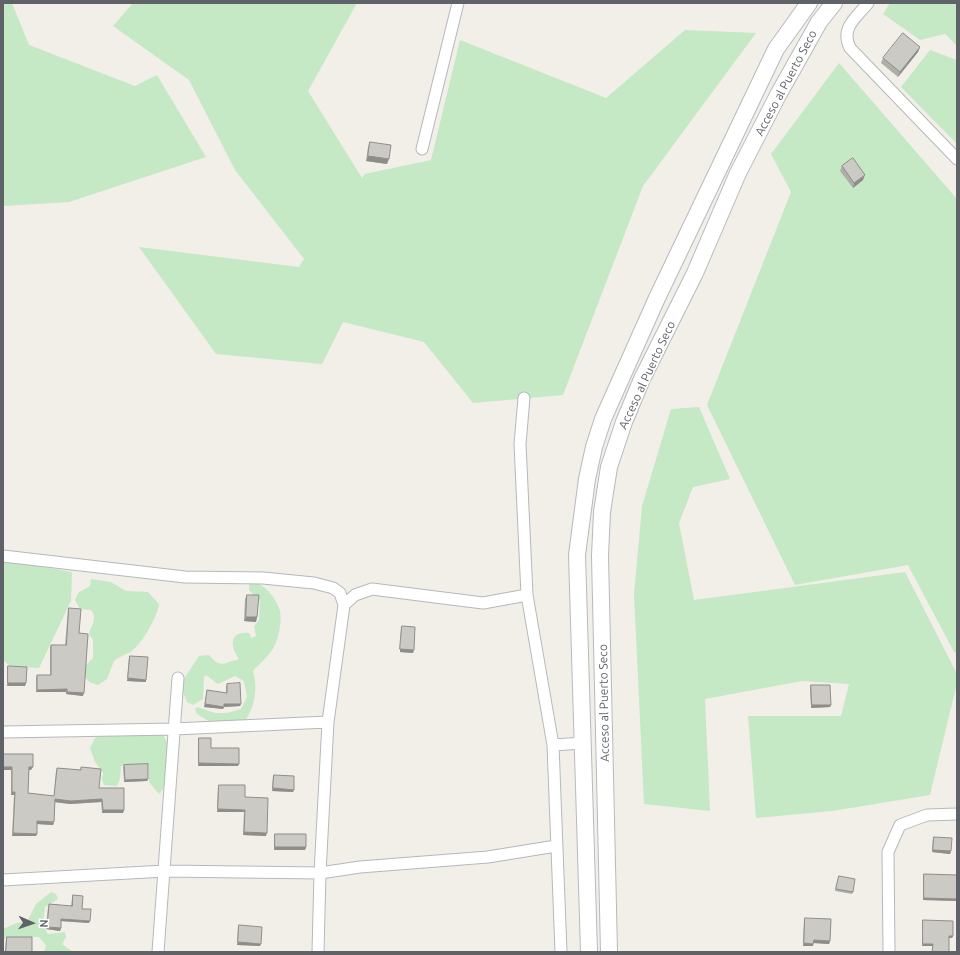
<!DOCTYPE html>
<html>
<head>
<meta charset="utf-8">
<style>
  body { margin:0 }
  #map { position:relative; width:960px; height:955px; overflow:hidden; background:#f1efe8; font-family:Ubuntu,sans-serif }
  canvas { display:block }
  .frame { position:absolute; inset:0; border:4px solid #5f6368; pointer-events:none }
  .north { position:absolute; left:12px; top:903px; width:40px; height:40px; -webkit-text-stroke:3px #fff; paint-order:stroke; rotate:92deg; font-size:11px; font-weight:700; line-height:16px; text-align:center; color:#5f6368 }
  .north::after { content:''; display:block; margin:auto; width:14px; height:18px; background:#5f6368; clip-path:polygon(50% 0,100% 100%,50% 72%,0 100%) }
</style>
</head>
<body>
<div id="map">
<canvas width="960" height="955"></canvas>
<div class="frame"></div>
<div class="north">N</div>
</div>
<script>
const c = document.querySelector('canvas').getContext('2d');
c.lineJoin = 'round';
function fill(path, color) { c.fillStyle = color; c.fill(path, 'evenodd'); }
function trace(path, color, width, dash) { c.strokeStyle = color; c.lineWidth = width; c.lineCap = dash ? 'butt' : 'round'; c.setLineDash(dash || []); c.stroke(path); }
function drawText(font, color, halo, rows, align = 'center') {
  c.font = font + ' Ubuntu,sans-serif'; c.lineWidth = 3; c.setLineDash([]); c.textBaseline = 'middle'; c.strokeStyle = halo; c.fillStyle = color; for (const [text, x, y, turn = 0] of rows) {
    c.save(); c.translate(x, y); c.rotate((+turn || 0) * Math.PI / 180); c.textAlign = isNaN(turn) ? turn : align; if (halo) c.strokeText(text, 0, 0); c.fillText(text, 0, 0); c.restore();
  }
}
const green = new Path2D(`
  M 3,3 L 12,3 L 29,45 L 135,86 L 157,75 L 206,157 L 69,202 L 3,206 Z
  M 133,3 L 357,3 L 308,91 L 362,178 L 365,174 L 431,160 L 460,40 L 606,98 L 685,30 L 756,33 L 643,186 L 563,395 L 473,403 L 424,342 L 343,322 L 322,364 L 216,354 L 139,247 L 299,267 L 304,259 L 235,170 L 189,80 L 113,26 Z
  M 890,3 L 957,3 L 957,46 L 945,34 L 920,40 L 883,14 Z
  M 930,50 L 957,60 L 957,144 L 901,87 Z
  M 839,63 L 957,199 L 957,653 L 954,652 L 908,565 L 795,585 L 707,405 L 791,192 L 771,154 Z
  M 699,407 L 730,479 L 693,487 L 679,523 L 694,600 L 905,572 L 957,674 L 957,683 L 930,795 L 832,811 L 756,818 L 748,716 L 841,716 L 849,684 L 802,681 L 705,699 L 710,811 L 644,804 L 634,594 L 642,506 L 671,409 Z
  M 3,560 L 72,572 L 71,601 L 39,668 L 10,666 L 3,660 Z
  M 91,579 L 111,582 L 126,591 L 148,592 L 159,604 C 157,617 143,642 133,650 C 127,655 119,656 114,661 L 107,679 L 98,685 L 91,683 L 81,674 L 84,667 L 93,658 L 93,640 L 89,634 C 91,626 98,618 91,610 L 80,609 L 75,600 L 78,593 L 90,586 Z
  M 251,582 C 263,582 275,597 279,608 C 283,619 279,637 274,647 C 269,656 260,663 253,671 C 258,688 255,706 245,721 L 212,723 L 197,714 L 195,709 L 197,707 L 215,713 L 227,713 L 241,709 L 247,697 L 244,681 L 235,676 L 218,684 L 206,675 L 204,677 L 203,699 L 193,705 L 187,702 L 182,689 L 182,682 L 199,656 L 209,655 C 216,663 220,666 229,662 C 233,660 236,661 239,659 C 230,646 229,631 249,633 L 251,638 L 256,636 L 254,626 L 259,620 L 260,601 L 249,590 L 249,584 Z
  M 161,732 C 165,737 168,744 169,750 C 169,760 167,789 159,794 L 149,782 L 149,765 L 121,766 L 120,779 L 117,786 L 104,785 L 102,780 L 103,773 L 95,762 L 90,748 L 95,738 L 99,735 L 128,735 Z
  M 51,892 L 56,894 L 58,899 L 45,907 L 43,923 L 47,933 L 49,934 L 65,932 L 66,937 L 62,944 L 73,952 L 44,952 L 46,945 L 39,937 L 8,937 L 3,939 L 3,929 L 16,923 L 27,922 L 36,904 Z`);
const street = new Path2D(`
  M 868,3 C 856,18 840,28 850,48 L 957,159
  M 422,149 L 458,3
  M 524,398 L 520,444 L 527,595 L 553,745 L 561,952
  M 3,556 L 185,577 L 263,578 L 314,583 L 333,588 L 340,593 L 344,605
  M 3,732 L 174,729 L 328,722
  M 553,745 L 583,743
  M 3,880 L 165,871 L 320,873 L 360,867 L 488,857 L 556,846
  M 158,952 L 178,678
  M 318,952 L 320,873 L 328,722 L 344,605 L 355,595 L 372,589 L 483,603 L 527,595
  M 889,952 L 888,852 L 900,825 L 927,815 L 957,814`);
const secondary = new Path2D(`
  M 589,952 L 577,555 L 587,479 L 594,447 L 603,419 L 657,298 L 776,49 L 809,3
  M 609,952 L 600,556 L 602,512 L 609,467 L 624,422 L 642,379 L 695,273 L 738,173 L 778,95 L 819,22 L 834,3`);
const wall = new Path2D(`
  M 920,47 L 918,52 L 898,77 L 881,63 L 883,58 Z
  M 370,142 L 387,164 L 366,161 L 368,147 Z
  M 842,166 L 863,180 L 853,188 L 840,171 Z
  M 247,595 L 257,617 L 256,622 L 244,621 L 245,599 Z
  M 69,608 L 79,633 L 83,696 L 66,694 L 66,692 L 36,692 L 36,678 L 37,675 L 50,675 L 50,647 L 51,645 L 65,645 L 68,610 Z
  M 402,626 L 413,653 L 400,652 L 401,629 Z
  M 130,656 L 146,682 L 127,681 L 129,659 Z
  M 8,666 L 26,683 L 25,686 L 7,686 L 7,669 Z
  M 227,684 L 240,706 L 224,707 L 223,709 L 204,707 L 207,690 L 226,693 L 226,686 Z
  M 811,685 L 831,705 L 830,707 L 811,708 L 810,688 Z
  M 199,738 L 211,748 L 238,766 L 198,766 L 198,740 Z
  M 3,754 L 31,770 L 29,770 L 28,793 L 54,796 L 56,771 L 57,768 L 80,770 L 81,767 L 99,788 L 124,810 L 123,813 L 102,813 L 101,802 L 70,804 L 55,802 L 54,822 L 53,825 L 37,824 L 37,834 L 36,836 L 12,836 L 14,795 L 11,795 L 11,770 Z
  M 124,765 L 148,779 L 147,781 L 124,782 L 123,767 Z
  M 274,775 L 294,790 L 293,792 L 272,791 L 273,777 Z
  M 219,785 L 245,797 L 266,836 L 243,835 L 244,812 L 217,812 L 218,787 Z
  M 275,834 L 306,847 L 305,850 L 274,850 L 274,837 Z
  M 934,837 L 951,851 L 950,854 L 932,852 L 933,839 Z
  M 924,874 L 957,875 L 957,901 L 923,900 L 923,877 Z
  M 839,876 L 853,892 L 852,894 L 835,891 Z
  M 73,895 L 82,909 L 89,923 L 61,921 L 61,928 L 60,931 L 46,929 L 48,907 L 49,904 L 71,906 L 72,898 Z
  M 805,918 L 830,941 L 829,944 L 814,943 L 813,946 L 803,946 L 804,920 Z
  M 923,920 L 953,936 L 952,938 L 949,938 L 949,952 L 932,952 L 932,946 L 922,946 L 923,922 Z
  M 239,925 L 260,946 L 237,945 L 238,928 Z
  M 7,937 L 32,952 L 5,952 L 6,940 Z`);
const shadedWall = new Path2D(`
  M 920,47 L 918,52 L 898,77 L 900,72 Z
  M 368,156 L 389,159 L 387,164 L 366,161 Z
  M 865,175 L 863,180 L 853,188 L 854,183 Z
  M 246,617 L 257,617 L 256,622 L 244,621 Z
  M 400,649 L 414,650 L 413,653 L 400,652 Z
  M 128,678 L 146,680 L 146,682 L 127,681 Z
  M 8,683 L 26,683 L 25,686 L 7,686 Z
  M 67,689 L 66,692 L 36,692 L 37,690 Z
  M 67,692 L 84,693 L 83,696 L 66,694 Z
  M 205,704 L 241,704 L 240,706 L 224,707 L 223,709 L 204,707 Z
  M 812,705 L 831,705 L 830,707 L 811,708 Z
  M 199,763 L 239,764 L 238,766 L 198,766 Z
  M 3,767 L 12,767 L 11,770 L 3,770 Z
  M 29,767 L 33,767 L 31,770 L 28,770 Z
  M 148,779 L 147,781 L 124,782 L 125,780 Z
  M 273,788 L 294,790 L 293,792 L 272,791 Z
  M 12,792 L 15,792 L 14,795 L 11,795 Z
  M 55,799 L 102,799 L 101,802 L 70,804 L 54,802 Z
  M 218,809 L 245,810 L 244,812 L 217,812 Z
  M 103,810 L 124,810 L 123,813 L 102,813 Z
  M 37,821 L 54,822 L 53,825 L 36,824 Z
  M 244,832 L 267,833 L 266,836 L 243,835 Z
  M 13,833 L 37,834 L 36,836 L 12,836 Z
  M 275,847 L 306,847 L 305,850 L 274,850 Z
  M 933,850 L 951,851 L 950,854 L 932,852 Z
  M 924,898 L 957,899 L 957,901 L 923,900 Z
  M 61,919 L 90,921 L 89,923 L 60,921 Z
  M 47,927 L 61,928 L 60,931 L 46,929 Z
  M 949,936 L 953,936 L 952,938 L 949,938 Z
  M 814,940 L 830,941 L 829,944 L 813,943 Z
  M 238,942 L 261,944 L 260,946 L 237,945 Z
  M 804,943 L 813,944 L 813,946 L 803,946 Z
  M 923,944 L 933,944 L 932,946 L 922,946 Z`);
const building = new Path2D(`
  M 903,33 L 920,47 L 900,72 L 883,58 Z
  M 370,142 L 391,145 L 389,159 L 368,156 Z
  M 853,158 L 865,175 L 854,183 L 842,166 Z
  M 247,595 L 259,595 L 257,617 L 246,617 Z
  M 69,608 L 81,609 L 79,633 L 88,634 L 84,693 L 67,692 L 67,689 L 37,690 L 37,675 L 51,675 L 51,645 L 66,645 Z
  M 402,626 L 415,627 L 414,650 L 400,649 Z
  M 130,656 L 148,657 L 146,680 L 128,678 Z
  M 8,666 L 27,667 L 26,683 L 8,683 Z
  M 240,683 L 241,704 L 224,704 L 224,707 L 205,704 L 207,690 L 227,693 L 227,684 Z
  M 811,685 L 830,685 L 831,705 L 812,705 Z
  M 199,738 L 211,738 L 211,748 L 239,748 L 239,764 L 199,763 Z
  M 3,754 L 33,754 L 33,767 L 29,767 L 28,793 L 54,796 L 57,768 L 81,770 L 81,767 L 101,769 L 99,788 L 124,788 L 124,810 L 103,810 L 102,799 L 71,801 L 55,799 L 54,822 L 37,821 L 37,834 L 13,833 L 15,792 L 12,792 L 12,767 L 3,767 Z
  M 148,764 L 148,779 L 125,780 L 124,765 Z
  M 274,775 L 294,776 L 294,790 L 273,788 Z
  M 219,785 L 245,785 L 245,797 L 268,798 L 267,833 L 244,832 L 245,810 L 218,809 Z
  M 275,834 L 306,834 L 306,847 L 275,847 Z
  M 934,837 L 952,838 L 951,851 L 933,850 Z
  M 924,874 L 957,875 L 957,899 L 924,898 Z
  M 839,876 L 855,879 L 853,892 L 836,889 Z
  M 73,895 L 83,896 L 82,909 L 91,909 L 90,921 L 61,919 L 61,928 L 47,927 L 49,904 L 72,906 Z
  M 805,918 L 831,919 L 830,941 L 814,940 L 813,944 L 804,943 Z
  M 923,920 L 953,921 L 953,936 L 949,936 L 949,952 L 932,952 L 933,944 L 923,944 Z
  M 239,925 L 262,927 L 261,944 L 238,942 Z
  M 7,937 L 32,937 L 32,952 L 6,952 Z`);
const streetNames = [
  ["Acceso al Puerto Seco",786,83,-62],
  ["Acceso al Puerto Seco",647,375,-65],
  ["Acceso al Puerto Seco",604,703,-91]
];
fill(green, '#c5e8c5');
trace(street, '#b5b8bc', 13);
trace(secondary, '#b6babf', 18);
trace(street, '#fff', 11);
trace(secondary, '#fff', 16);
fill(wall, '#afaea9');
fill(shadedWall, '#8f8d8a');
fill(building, '#cccac5');
trace(building, '#8f8d8a', 1);
drawText('12px', '#5f6368', '#fff', streetNames);
</script>
</body>
</html>
